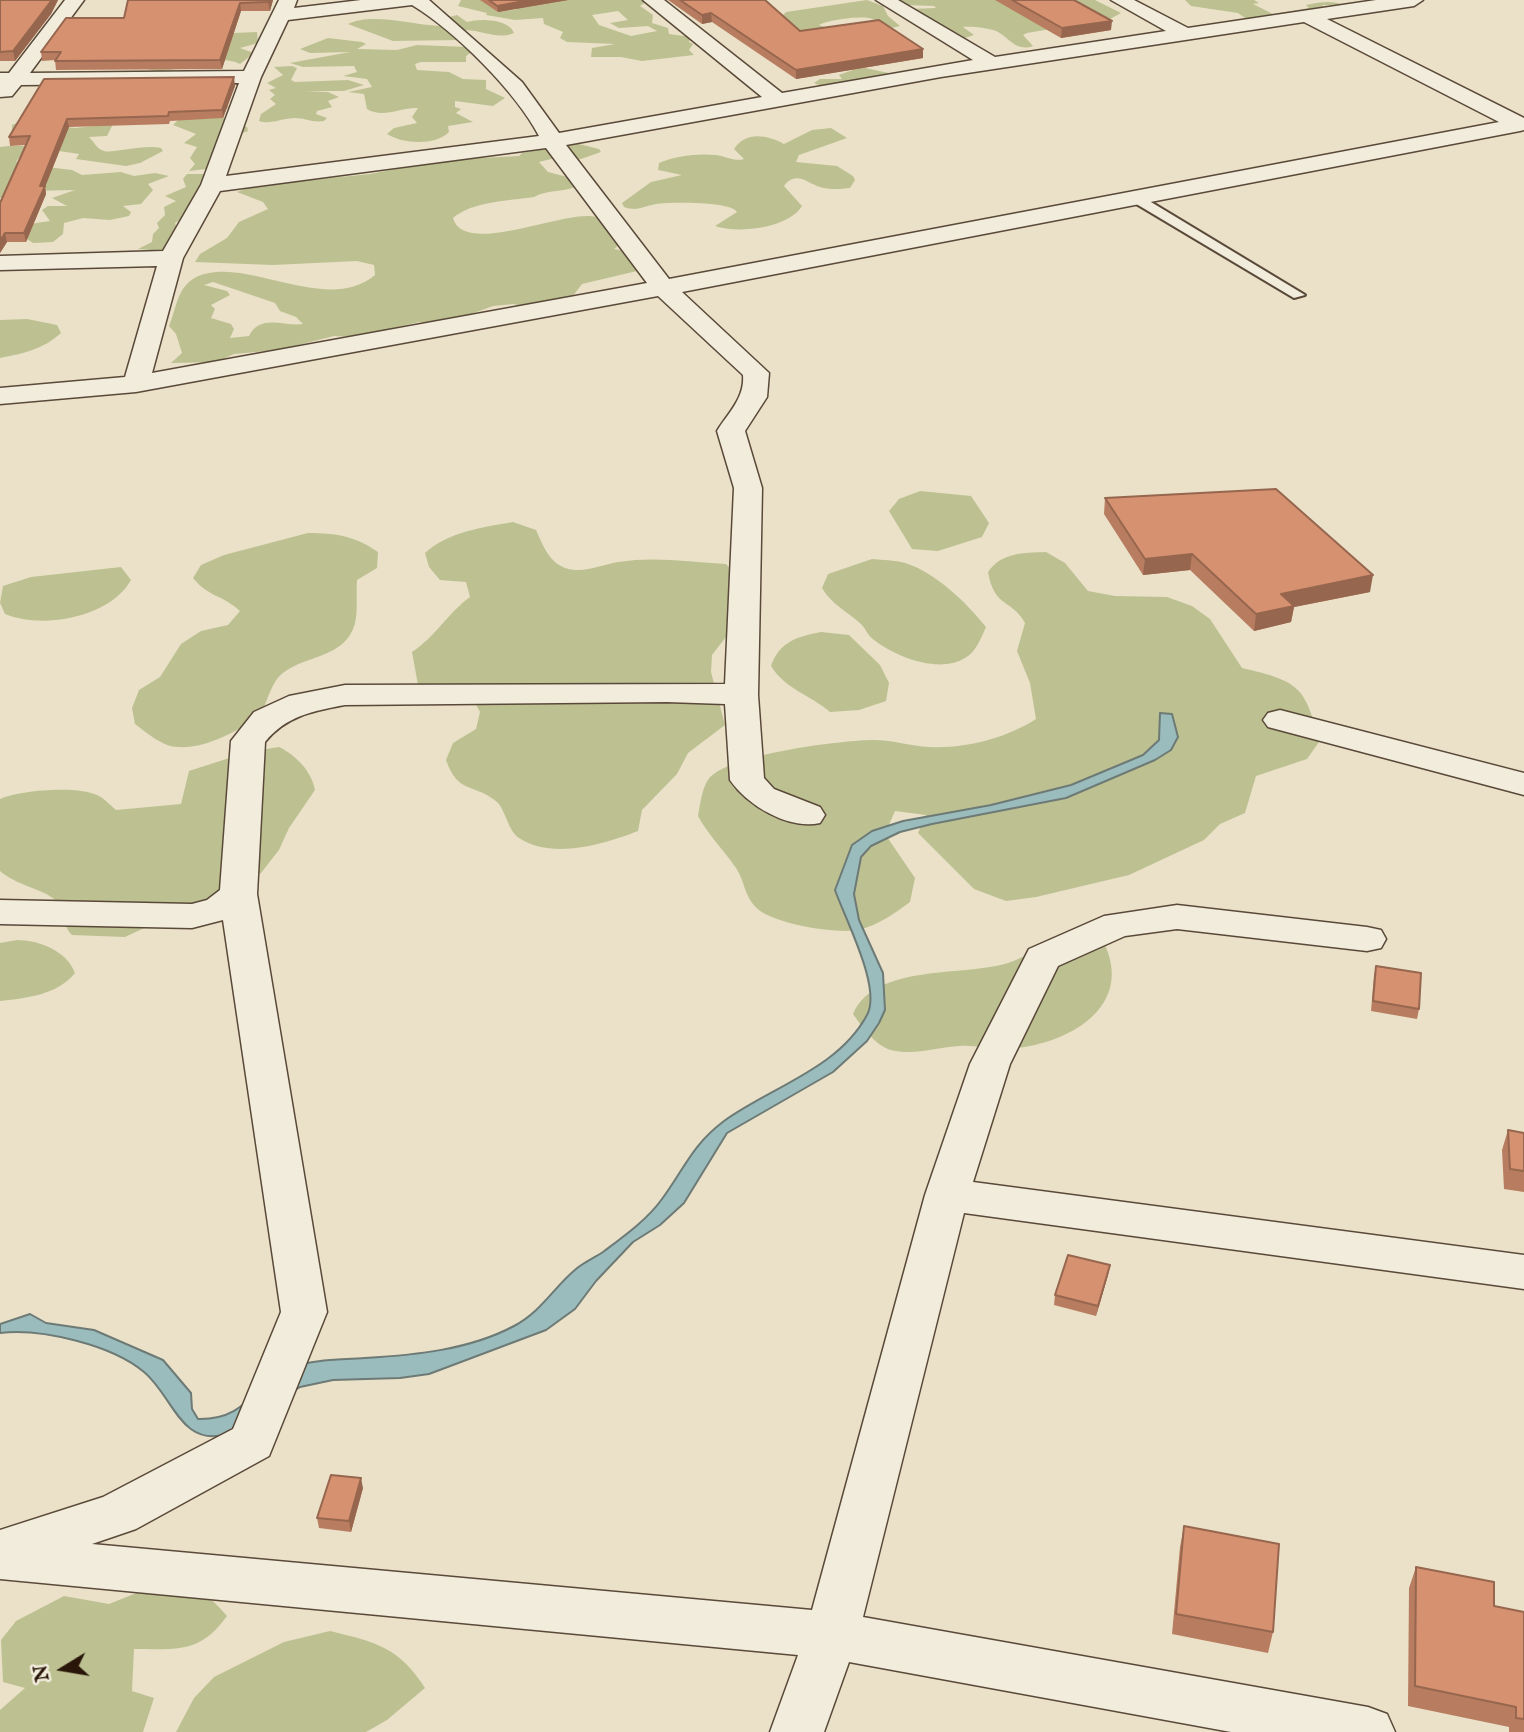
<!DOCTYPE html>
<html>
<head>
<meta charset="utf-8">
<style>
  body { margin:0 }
  #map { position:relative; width:1524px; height:1732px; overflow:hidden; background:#eae1c8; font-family:"IM FELL English",serif }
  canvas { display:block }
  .north { position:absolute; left:28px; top:1634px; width:70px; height:70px; -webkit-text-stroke:5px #f1ecdb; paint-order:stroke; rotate:259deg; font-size:19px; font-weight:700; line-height:28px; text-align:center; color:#2a1609 }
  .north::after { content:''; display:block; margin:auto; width:24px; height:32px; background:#2a1609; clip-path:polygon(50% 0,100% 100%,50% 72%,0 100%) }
</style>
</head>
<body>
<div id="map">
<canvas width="1524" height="1732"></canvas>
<div class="north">N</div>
</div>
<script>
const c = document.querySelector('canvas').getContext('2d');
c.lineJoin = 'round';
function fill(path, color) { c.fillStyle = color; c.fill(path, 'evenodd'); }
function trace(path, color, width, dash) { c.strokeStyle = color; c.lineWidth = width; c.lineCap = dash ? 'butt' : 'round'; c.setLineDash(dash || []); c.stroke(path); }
const green = new Path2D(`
  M 461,0 L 501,0 L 497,11 L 514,10 L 534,0 L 649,0 L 640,6 L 653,15 L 652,23 L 668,28 L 669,34 L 691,37 L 689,42 L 693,44 L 689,50 L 694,55 L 642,61 L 621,57 L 591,57 L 592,48 L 615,44 L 567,42 L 560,38 L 563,32 L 544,24 L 543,18 L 515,20 L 486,15 L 487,13 L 458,6 ZM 618,11 L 628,20 L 610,23 L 619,28 L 648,26 L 657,31 L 631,36 L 599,25 L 592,15 Z
  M 867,0 L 883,6 L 888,16 L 900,26 C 886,31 881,21 869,18 C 858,16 828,20 819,25 L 835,31 L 741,37 L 779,20 L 786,12 Z
  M 891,0 L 1095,0 L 1121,13 L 1110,19 L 1027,33 L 1023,35 L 1033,46 C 1017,52 1010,39 998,32 C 991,28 971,26 963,27 L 974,35 L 965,38 L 957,33 L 942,31 L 934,20 L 910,9 L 936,8 L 934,6 L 905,5 Z
  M 1185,0 L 1254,0 L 1259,3 L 1253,4 L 1273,14 L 1309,8 L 1306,5 C 1323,2 1332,0 1346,6 L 1322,5 L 1326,9 L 1248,20 L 1238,13 L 1191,6 Z
  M 457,15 L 467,22 C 480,18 509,19 514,33 C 495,41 478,27 460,31 L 465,39 L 458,40 L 393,41 L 348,24 C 373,11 419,27 447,26 L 442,19 Z
  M 106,17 L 234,33 L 257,32 L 258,43 L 240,48 L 254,53 L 240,64 C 210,50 174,79 147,69 C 133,64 100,31 87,20 Z
  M 328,38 L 362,42 L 366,44 L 357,49 L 397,50 L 417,45 L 467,47 L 473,51 L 466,56 L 466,62 L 421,62 L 415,64 L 417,70 L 449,72 L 463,79 L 486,80 L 486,89 L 505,98 L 493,106 L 455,101 L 455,107 L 461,109 L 456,113 L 473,122 L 448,126 L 449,132 C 435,146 403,144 387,134 L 394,128 L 417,123 L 412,117 L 418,108 C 401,107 383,119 367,109 L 364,94 L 348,92 L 372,87 L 367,79 L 343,76 L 357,72 L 354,66 L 303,67 L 290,63 L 350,52 L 310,53 L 300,49 Z
  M 292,66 L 297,68 L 291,80 L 295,82 L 348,80 L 364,85 L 344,91 L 304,91 L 328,92 L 339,97 L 328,101 L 332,107 L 317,111 L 316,114 L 327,118 L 324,121 C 312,123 305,118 295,118 C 283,118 270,125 259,121 L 261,114 L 276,104 L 270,99 L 275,95 L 269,90 L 276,88 L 267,83 L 283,75 L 274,67 Z
  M 861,67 L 893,74 L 821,86 L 814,83 L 820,79 L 842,79 L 839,75 Z
  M 223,104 L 229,106 L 227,109 L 204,119 L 222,117 L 247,127 L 248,131 L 235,136 L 219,154 L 211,156 L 206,169 L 189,171 L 195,164 L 190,158 L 197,147 L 184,143 L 196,134 L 173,125 L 183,115 Z
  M 19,122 L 75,128 L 113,124 L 107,136 L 89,137 C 94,142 97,149 104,151 C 111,154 143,144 161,148 L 163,151 L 140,163 L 126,166 L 76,159 L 79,154 L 59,151 L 58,145 L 67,132 L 12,130 L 12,125 Z
  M 831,128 L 847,138 L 799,155 L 796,162 L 837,166 L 853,176 L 855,180 L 850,188 C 841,189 830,190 820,187 C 807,183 796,170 784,186 L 802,206 C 789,228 738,234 715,226 L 737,212 C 731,201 670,202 656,204 C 643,206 638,212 624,207 L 622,203 L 651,182 L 682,175 L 658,170 L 659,163 C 673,156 699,153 716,155 C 725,156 735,162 744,159 L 734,149 C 746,131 767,135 784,144 L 812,130 Z
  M 575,143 L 599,149 L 601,152 L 578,160 L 563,156 L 539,162 L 548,172 L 579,180 L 576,187 C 562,192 546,190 534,197 C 508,201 473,201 453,218 C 464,258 567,208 596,217 C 602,219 619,235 626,239 L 614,249 L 630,252 L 644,259 L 637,271 L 582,284 L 569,301 L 531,309 L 514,304 L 493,306 L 441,325 L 419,322 L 354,337 L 334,336 L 278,350 L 234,354 L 216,362 L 171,363 L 182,353 L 176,334 L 169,326 C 176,310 177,289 193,279 C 239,251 325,317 375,275 L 374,265 L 357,261 L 273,265 L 195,262 L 200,254 L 227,238 L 239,222 L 268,209 L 263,202 L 237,192 L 253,186 L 370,174 L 443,160 L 519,156 L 522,153 ZM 213,282 L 275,303 L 280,311 L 296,317 L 303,324 C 285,327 260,313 249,336 L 230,338 L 234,329 L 231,324 L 211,318 L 215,309 L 211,305 L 230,295 L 227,291 L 204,285 Z
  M 9,146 L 27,146 L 16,162 L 22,164 L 72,170 L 82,175 L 121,172 L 134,176 L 155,173 L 169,176 L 148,184 L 153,190 L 141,204 L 123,206 L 131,212 L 129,216 L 110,220 L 83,218 L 64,223 L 63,234 L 53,242 L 33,243 L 24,237 L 30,224 L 50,221 L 42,210 L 48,206 L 67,206 L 52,198 L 75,190 L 30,191 L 0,198 L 0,147 Z
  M 187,174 L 206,174 L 186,216 L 175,223 L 178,231 L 169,238 L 172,244 L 161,251 L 138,249 L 152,242 L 153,234 L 159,228 L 157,223 L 165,215 L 164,207 L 176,201 L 165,196 L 186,187 L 183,179 Z
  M 27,319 L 57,325 L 61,333 C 42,350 24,353 0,358 L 0,320 Z
  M 920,491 L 971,496 L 989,523 L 982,537 L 938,551 L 912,549 L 889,511 L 899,499 Z
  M 513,522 L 536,530 C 543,545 548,561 565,568 C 583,574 601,565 618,562 C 654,556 690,562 726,564 L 739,579 L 736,624 L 712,655 L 711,672 L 725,725 L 688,753 L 677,774 L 642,810 L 638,831 C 605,844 552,860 519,838 C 508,831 506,811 497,802 C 475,783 458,795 446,760 L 453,743 L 476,729 L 480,712 L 471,696 L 418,685 L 412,652 C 436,636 448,613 470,597 L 466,582 L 440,580 L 429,567 L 425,553 C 448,532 483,527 513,522 Z
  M 308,533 C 336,533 355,536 378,552 L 377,568 L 357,580 C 356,593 358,610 355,623 C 345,663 294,653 275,682 C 269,692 265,706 260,717 C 237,730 207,749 178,747 C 163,747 147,733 135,724 L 132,708 L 139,690 L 160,677 L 181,644 L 201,631 L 228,625 L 240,611 C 223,595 208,597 193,578 L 201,565 L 224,555 Z
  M 1046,552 L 1065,563 L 1088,591 L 1115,596 L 1167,597 L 1192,606 L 1210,619 L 1242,668 C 1298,681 1306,686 1319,742 L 1307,759 L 1256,776 L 1245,813 L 1220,824 L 1204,840 L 1129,875 L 1036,897 L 1006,901 L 974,889 L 918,833 L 926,815 L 895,811 L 885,834 L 915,878 L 910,902 C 895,913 877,926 858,930 C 836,934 776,924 759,910 C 744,898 745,881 736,868 C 724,850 708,835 698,816 C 700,806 702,788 708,780 C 726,754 838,741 871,740 C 890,739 910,746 929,747 C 964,749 1007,738 1036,719 L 1030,683 L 1017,651 L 1025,623 C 1012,599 994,608 988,572 C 1002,552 1023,553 1046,552 Z
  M 872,559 C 882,560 895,560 905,563 C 935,572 967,603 986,627 C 981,638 976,652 965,658 C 939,674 896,657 874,640 C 868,636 866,629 861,624 C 847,611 832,605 822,588 L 828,574 Z
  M 121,567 L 131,580 C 111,617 43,630 5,614 L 0,603 L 3,586 L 31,577 Z
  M 821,632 L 849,635 L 880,665 L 889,683 L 886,701 L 859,710 L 830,712 C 809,694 786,690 771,666 C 780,641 797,637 821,632 Z
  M 279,747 C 296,755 312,772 315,790 L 289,828 L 279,850 L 261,873 L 125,937 L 72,935 C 61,924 65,911 55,900 C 44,889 17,886 0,871 L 0,799 C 20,790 79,785 99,796 C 105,799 111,806 116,810 L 181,804 L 189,771 L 248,752 Z
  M 17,940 C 39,940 67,951 75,973 C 57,995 27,998 0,1001 L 0,943 Z
  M 1052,940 L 1105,945 C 1135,1012 1059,1048 1003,1049 C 989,1049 974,1045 960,1046 C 937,1047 914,1056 891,1050 C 877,1047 861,1026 853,1014 C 875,963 964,977 1008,963 C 1023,958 1038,948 1052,940 Z
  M 154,1586 C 191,1587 202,1586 227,1616 C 200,1654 176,1649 134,1649 L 132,1691 L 154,1698 L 143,1732 L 0,1732 L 0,1710 L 25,1688 L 3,1682 L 1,1640 L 16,1621 L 64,1596 L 109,1604 Z
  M 330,1631 C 375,1642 399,1647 425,1688 L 387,1720 L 366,1732 L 176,1732 L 194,1698 L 214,1677 L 284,1642 Z`);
const water = new Path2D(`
  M 1160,713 L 1172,714 L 1178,737 L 1171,750 L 1155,760 L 1066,798 L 932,824 L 900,832 L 871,846 L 861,857 L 854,894 L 859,920 L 883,973 L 885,1010 L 879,1023 L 867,1041 L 833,1072 L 727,1133 L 684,1203 L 660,1225 L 633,1242 L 596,1281 L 575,1309 L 546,1330 L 429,1374 L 400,1378 L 333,1380 L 300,1387 L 227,1434 C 181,1448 173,1396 144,1372 C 112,1345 41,1328 0,1333 L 0,1324 L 30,1314 L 46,1323 L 94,1330 L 163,1360 L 191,1393 L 192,1409 L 198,1419 C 251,1420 252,1381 292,1367 C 315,1359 340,1360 365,1358 C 415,1355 469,1350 514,1326 C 542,1311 554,1287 576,1269 C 584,1262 594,1258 603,1252 C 623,1237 647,1220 662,1199 C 685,1168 691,1146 724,1121 C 771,1087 838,1069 867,1015 C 882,988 845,919 835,890 L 852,845 L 872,831 L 903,821 L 991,805 L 1071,785 L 1143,755 L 1159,740 Z`);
const lane = new Path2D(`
  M 1133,196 L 1141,196 L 1305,295 L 1294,298 L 1133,202 Z`);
const street = new Path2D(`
  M 65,0 L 84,0 L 30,73 L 244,71 L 279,0 L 297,0 L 294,8 L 361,0 L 429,0 L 522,82 L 559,133 L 762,97 L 643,0 L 664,0 L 782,93 L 973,60 L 876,0 L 898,0 L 995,57 L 1166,31 L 1111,0 L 1134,0 L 1188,28 L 1376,0 L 1423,0 L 1414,6 L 1327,19 L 1524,118 L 1524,130 L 1520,131 L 682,292 L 769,373 L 767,397 L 745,431 L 762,488 L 758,695 L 764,778 L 774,789 L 820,807 L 825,815 L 820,823 C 788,830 747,805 730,780 L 725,704 L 667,702 L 345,705 C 313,711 286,716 265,742 L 257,894 L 327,1312 L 269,1456 L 136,1529 L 92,1544 L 812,1610 L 925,1195 L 970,1064 L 1029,949 L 1104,916 L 1177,905 L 1367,927 L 1381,930 L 1386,939 L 1381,948 L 1367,951 L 1177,929 L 1125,936 L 1058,966 L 1010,1064 L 973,1182 L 1524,1255 L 1524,1289 L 964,1213 L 863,1617 L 1368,1707 L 1387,1714 L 1395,1732 L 1231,1732 L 849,1662 L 824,1732 L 770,1732 L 798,1655 L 0,1579 L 0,1530 L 103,1497 L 233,1429 L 281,1312 L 223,920 L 192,928 L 0,924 L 0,900 L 192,904 L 207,900 L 220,890 L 231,741 L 254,712 L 289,696 L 345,685 L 725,684 L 734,488 L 717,431 C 728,413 745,398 743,375 L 658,296 L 136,392 L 0,404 L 0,388 L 125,377 L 157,266 L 0,270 L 0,256 L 163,251 L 201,185 L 239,83 L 21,85 L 12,96 L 0,97 L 0,73 L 9,73 ZM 412,5 C 455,31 516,92 539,136 L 226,176 L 261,77 L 288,20 ZM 1304,22 L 1499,122 L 669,279 L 566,145 L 941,77 ZM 546,148 L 647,283 L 152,373 L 183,258 L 220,191 Z
  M 1280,710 L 1524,773 L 1524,795 L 1268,727 L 1263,720 L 1268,713 Z`);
const wall = new Path2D(`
  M 0,0 L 58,0 L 51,14 L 15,61 L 0,61 Z
  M 128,0 L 273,0 L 270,11 L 241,11 L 222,69 L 56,70 L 55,60 L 42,61 L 41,52 L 124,18 Z
  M 480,0 L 568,0 L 498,12 Z
  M 668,0 L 765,0 L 800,31 L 923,49 L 923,58 L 796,79 L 712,22 L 702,24 Z
  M 995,0 L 1074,0 L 1111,30 L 1061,38 Z
  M 44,79 L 235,86 L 223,118 L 170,121 L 169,124 L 69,127 L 45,187 L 46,194 L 26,242 L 7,242 L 0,253 L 26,145 L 10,146 L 9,137 Z
  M 1105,498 L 1370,592 L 1294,607 L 1291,622 L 1254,631 L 1190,570 L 1143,575 L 1104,514 Z
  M 1376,966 L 1419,1009 L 1417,1019 L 1371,1011 L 1374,975 Z
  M 1508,1130 L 1524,1133 L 1524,1192 L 1504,1189 L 1502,1150 Z
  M 1108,1275 L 1096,1316 L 1054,1305 L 1055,1295 Z
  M 363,1488 L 351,1532 L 319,1528 L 317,1518 Z
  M 1184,1526 L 1273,1632 L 1268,1653 L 1172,1634 L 1180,1547 Z
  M 1416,1567 L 1494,1606 L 1524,1612 L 1524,1732 L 1509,1732 L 1509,1727 L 1408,1706 L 1409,1588 Z`);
const shadedWall = new Path2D(`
  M 52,0 L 58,0 L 51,14 L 15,61 L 13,51 Z
  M 269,0 L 273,0 L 270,11 L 268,2 Z
  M 530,0 L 568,0 L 498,12 L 497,6 Z
  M 240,3 L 241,11 L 222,69 L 220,60 Z
  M 711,13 L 712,22 L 702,24 L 702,15 Z
  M 1112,21 L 1111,30 L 1061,38 L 1062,28 Z
  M 923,49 L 923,58 L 796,79 L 796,70 Z
  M 234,77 L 235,86 L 223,118 L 222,110 Z
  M 67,119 L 69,127 L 45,187 L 46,194 L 26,242 L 24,233 L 40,186 Z
  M 5,233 L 7,242 L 0,253 L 0,241 Z
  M 1192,554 L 1190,570 L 1143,575 L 1145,559 Z
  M 1373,575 L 1370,592 L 1294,607 L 1291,622 L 1254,631 L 1256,614 L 1281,594 Z
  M 1110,1265 L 1108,1275 L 1096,1316 L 1098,1306 Z
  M 361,1478 L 363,1488 L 351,1532 L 349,1521 Z`);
const building = new Path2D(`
  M 0,0 L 52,0 L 13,51 L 0,52 Z
  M 128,0 L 269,0 L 268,2 L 240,3 L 220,60 L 55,61 L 61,52 L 41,52 L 66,18 L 124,18 Z
  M 489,0 L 530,0 L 497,6 Z
  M 680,0 L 765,0 L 800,31 L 879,20 L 923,49 L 796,70 L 711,13 L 702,15 Z
  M 1012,0 L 1074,0 L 1112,21 L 1062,28 Z
  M 234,77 L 222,110 L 169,112 L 168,116 L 67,119 L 40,186 L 45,186 L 24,233 L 5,233 L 0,241 L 0,203 L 30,136 L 9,137 L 44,79 Z
  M 1276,489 L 1373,575 L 1281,594 L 1294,606 L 1256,614 L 1192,554 L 1145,559 L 1105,498 Z
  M 1376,966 L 1421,973 L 1419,1009 L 1373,1001 Z
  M 1508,1130 L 1524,1133 L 1524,1171 L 1510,1169 Z
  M 1068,1255 L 1110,1265 L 1098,1306 L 1055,1295 Z
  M 331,1475 L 361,1478 L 349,1521 L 317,1518 Z
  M 1184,1526 L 1279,1544 L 1273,1632 L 1176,1614 Z
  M 1416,1567 L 1494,1582 L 1494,1606 L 1524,1612 L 1524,1719 L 1516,1718 L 1516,1707 L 1415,1686 Z`);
fill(green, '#bdc192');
fill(water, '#9abcbd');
trace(water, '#6d7a75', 2);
trace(lane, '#5a4939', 4);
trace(street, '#5a4939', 3);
fill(lane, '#f1ecdb');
fill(street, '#f1ecdb');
fill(wall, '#b87d60');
fill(shadedWall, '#96664e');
fill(building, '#d69170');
trace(building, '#96664e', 2);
</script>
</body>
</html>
